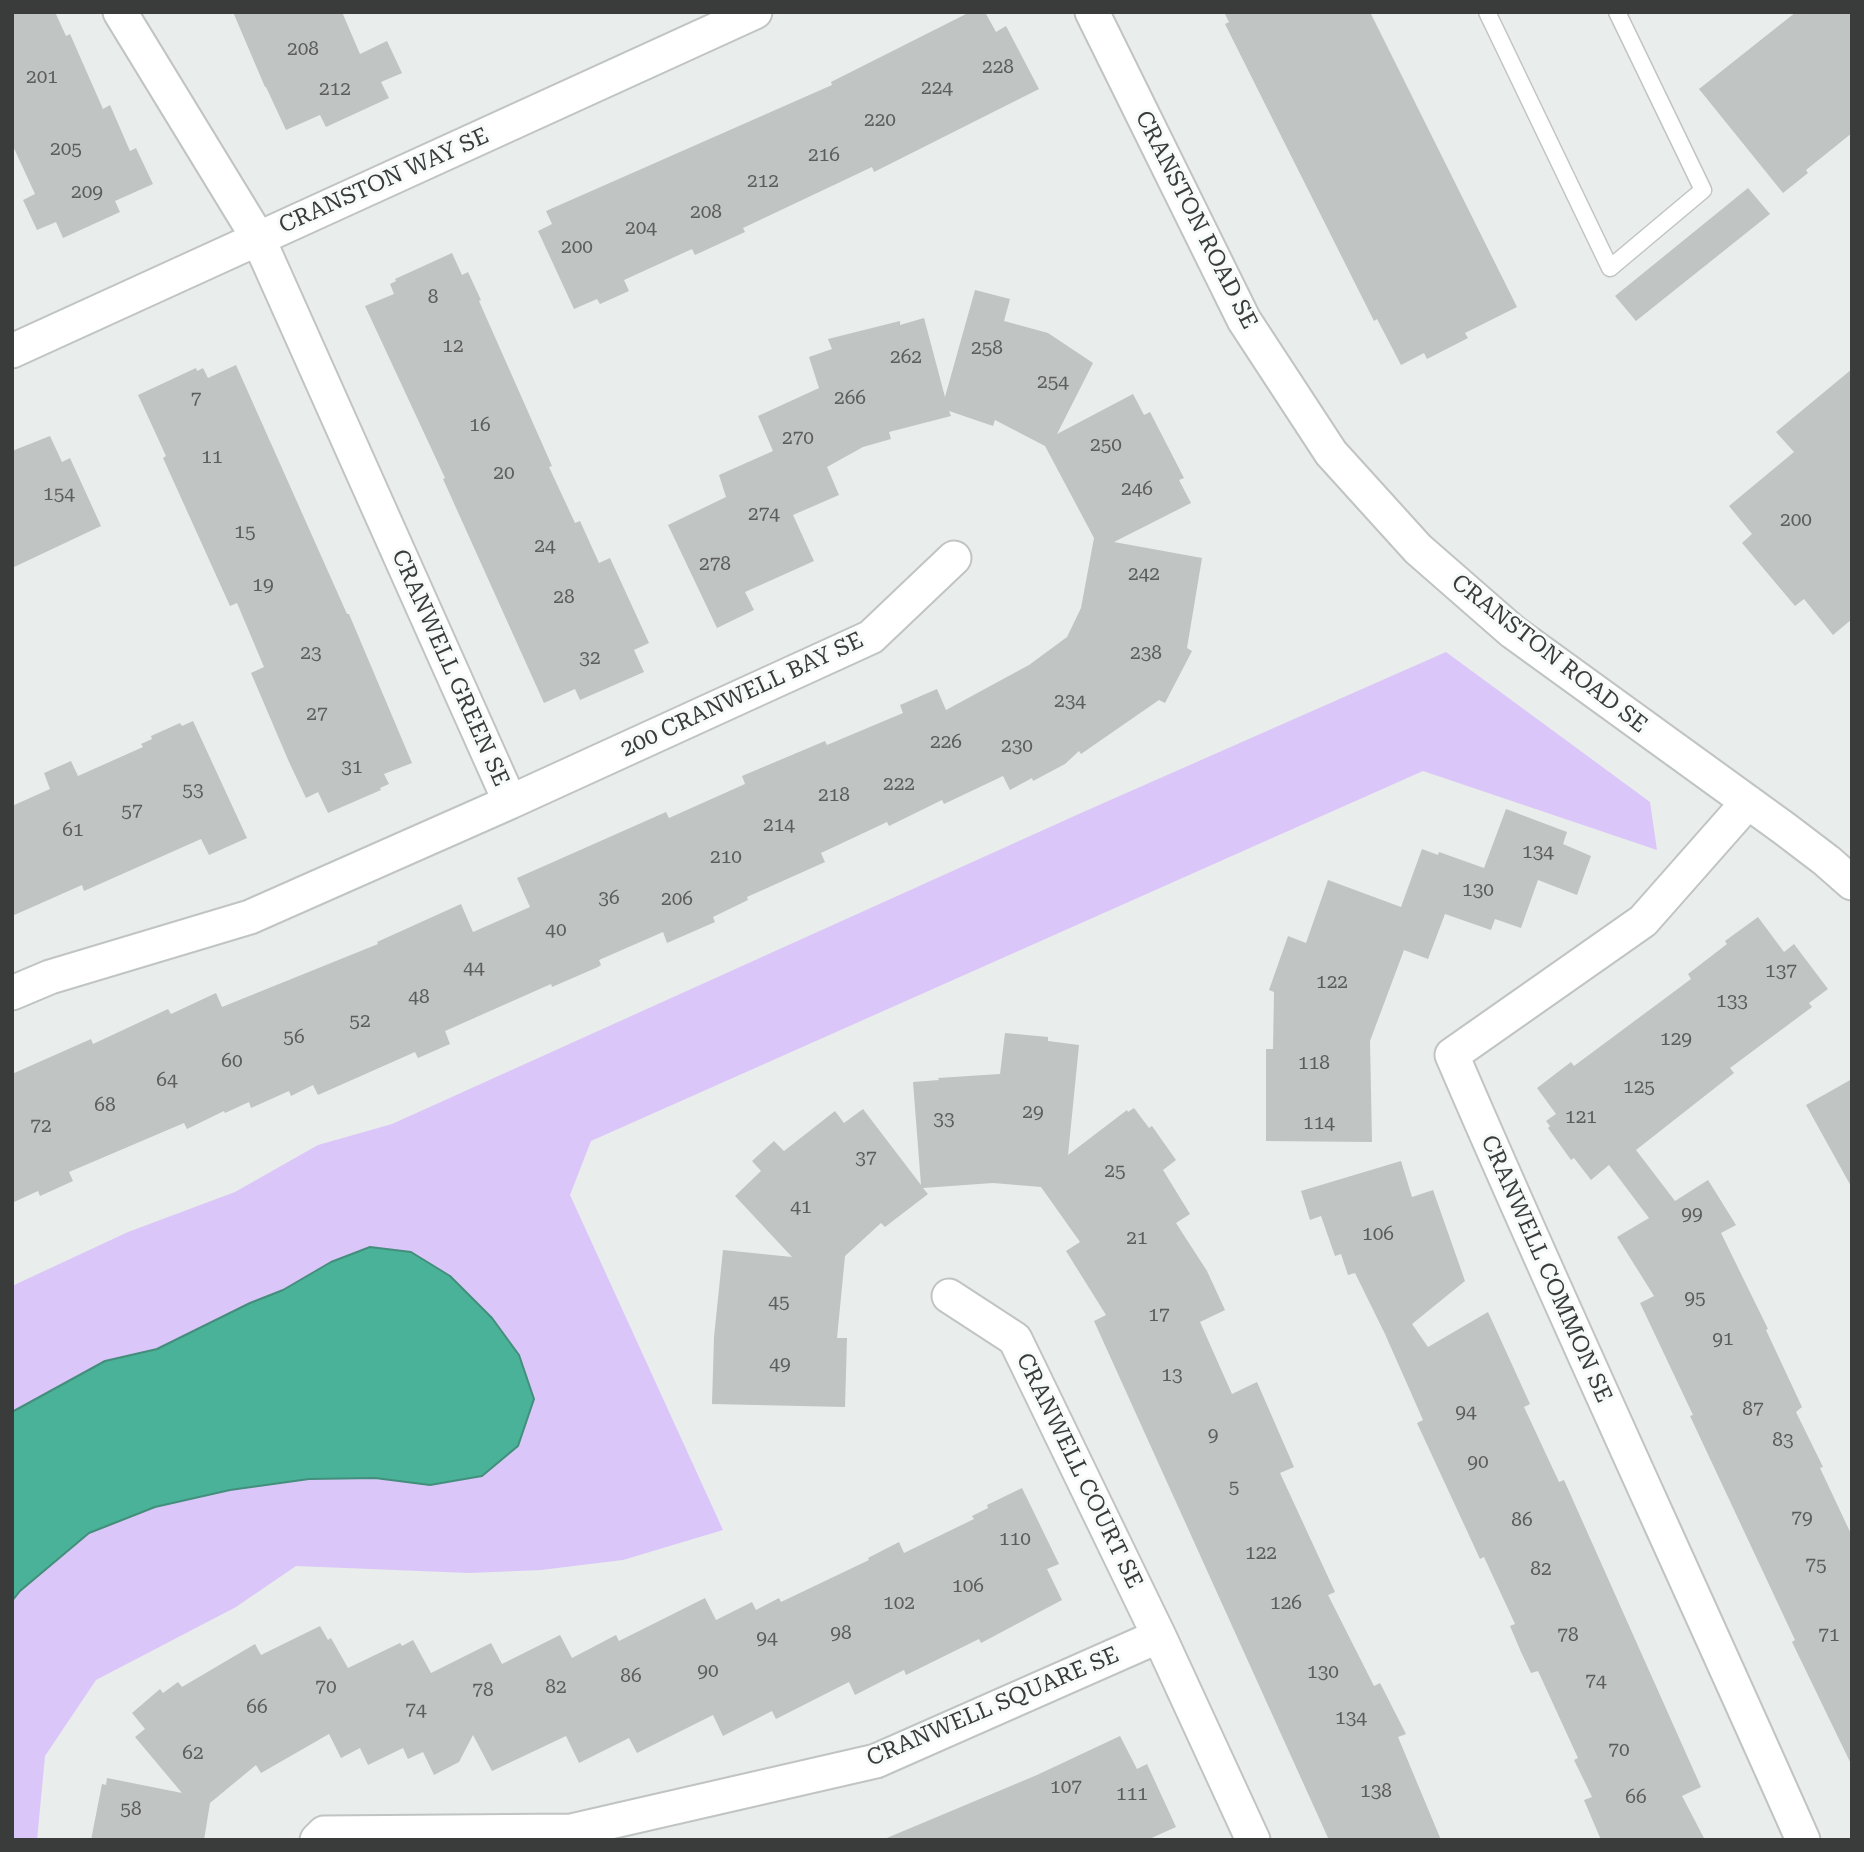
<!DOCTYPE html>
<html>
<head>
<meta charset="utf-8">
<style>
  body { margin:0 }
  #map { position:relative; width:1864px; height:1852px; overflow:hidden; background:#e9edeb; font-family:"Roboto Serif",serif }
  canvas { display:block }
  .frame { position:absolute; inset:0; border:14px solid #3a3b3b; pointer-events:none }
</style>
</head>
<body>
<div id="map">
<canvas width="1864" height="1852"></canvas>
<div class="frame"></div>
</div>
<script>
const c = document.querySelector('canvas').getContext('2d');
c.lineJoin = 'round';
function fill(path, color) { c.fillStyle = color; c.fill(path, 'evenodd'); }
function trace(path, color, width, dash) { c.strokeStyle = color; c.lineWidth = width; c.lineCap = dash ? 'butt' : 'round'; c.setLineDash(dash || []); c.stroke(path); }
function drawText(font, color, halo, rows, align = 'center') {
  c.font = font + ' "Roboto Serif",serif'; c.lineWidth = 6; c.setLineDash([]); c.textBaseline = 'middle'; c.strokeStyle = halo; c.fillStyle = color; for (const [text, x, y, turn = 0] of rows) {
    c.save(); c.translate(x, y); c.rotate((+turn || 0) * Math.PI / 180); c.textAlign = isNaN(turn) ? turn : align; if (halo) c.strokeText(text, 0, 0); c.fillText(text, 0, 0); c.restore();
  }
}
const green = new Path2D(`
  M 1446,652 L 1650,802 L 1657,850 L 1423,771 L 591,1141 L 570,1195 L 723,1530 L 623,1560 L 541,1570 L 469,1573 L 296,1566 L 236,1607 L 96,1680 L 45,1756 L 37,1840 L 12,1840 L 12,1286 L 128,1232 L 235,1192 L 318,1145 L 392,1124 L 1081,813 Z`);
const water = new Path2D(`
  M 370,1247 L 411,1252 L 450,1276 L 492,1318 L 519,1355 L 534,1399 L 518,1446 L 482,1476 L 430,1485 L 375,1478 L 309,1479 L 230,1490 L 155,1507 L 89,1533 L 20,1591 L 12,1601 L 12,1412 L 105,1361 L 157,1349 L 250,1303 L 283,1290 L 331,1262 Z`);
const building = new Path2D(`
  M 12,12 L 55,12 L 66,36 L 70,34 L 103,109 L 110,105 L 130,151 L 136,148 L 153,184 L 115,201 L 120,212 L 63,238 L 56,222 L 37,230 L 23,200 L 35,194 L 12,144 Z
  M 233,12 L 342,12 L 360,54 L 387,41 L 402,73 L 381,82 L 389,98 L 326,127 L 320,115 L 286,130 L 266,87 L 265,87 Z
  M 970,12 L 985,12 L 996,32 L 1006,26 L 1039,89 L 874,172 L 872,167 L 743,228 L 745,232 L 695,255 L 692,249 L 624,280 L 629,291 L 600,304 L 597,299 L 574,309 L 538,231 L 552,224 L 546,211 L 832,85 L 831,82 Z
  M 1224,12 L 1370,12 L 1517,307 L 1465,333 L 1468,338 L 1427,359 L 1424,353 L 1401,365 L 1377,319 L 1374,321 L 1267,108 L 1225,24 L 1229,22 Z
  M 1796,12 L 1852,12 L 1852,133 L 1806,170 L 1808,173 L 1783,193 L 1699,89 Z
  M 1748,188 L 1770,214 L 1636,321 L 1615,296 Z
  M 452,253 L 462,275 L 468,272 L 481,300 L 479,301 L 552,466 L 549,467 L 575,523 L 580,521 L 599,563 L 610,558 L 649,643 L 634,650 L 644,672 L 580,700 L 575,689 L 544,703 L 443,479 L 445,478 L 365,306 L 394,294 L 390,284 L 396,281 L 395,279 Z
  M 975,290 L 1010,299 L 1004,321 L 1048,333 L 1093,363 L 1057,434 L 1133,394 L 1144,415 L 1150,412 L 1184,478 L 1179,480 L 1191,503 L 1114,542 L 1202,558 L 1187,648 L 1192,651 L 1165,703 L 1159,700 L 1081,754 L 1079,751 L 1065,764 L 1033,781 L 1032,778 L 1010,790 L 1003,776 L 944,804 L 942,800 L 889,826 L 887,822 L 821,853 L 825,862 L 747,897 L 748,900 L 713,917 L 715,922 L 667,943 L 663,932 L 599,960 L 601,965 L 598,967 L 552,987 L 551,984 L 445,1031 L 450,1044 L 418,1058 L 415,1052 L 318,1095 L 313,1085 L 291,1096 L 289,1091 L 251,1108 L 249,1102 L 225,1113 L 224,1111 L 187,1129 L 184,1123 L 69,1172 L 73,1181 L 40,1196 L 38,1191 L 12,1203 L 12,1074 L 91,1039 L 93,1044 L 168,1009 L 171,1014 L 216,993 L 222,1007 L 378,944 L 377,942 L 461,904 L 473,932 L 530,907 L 517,878 L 666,812 L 669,818 L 745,784 L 742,776 L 825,741 L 827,745 L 903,713 L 900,705 L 937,689 L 946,710 L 1029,665 L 1067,637 L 1081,608 L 1094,538 L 1045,446 L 995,420 L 993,426 L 949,411 L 951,416 L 889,432 L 891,439 L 863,447 L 827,467 L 839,495 L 793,515 L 814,561 L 745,592 L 754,610 L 717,628 L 668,525 L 726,497 L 719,475 L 773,451 L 758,416 L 819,388 L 809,357 L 832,349 L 828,339 L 900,321 L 900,325 L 924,318 L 945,397 Z
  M 236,365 L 347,614 L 349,614 L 412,763 L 384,774 L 389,784 L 380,788 L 381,790 L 328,813 L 318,792 L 306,798 L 289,762 L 251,673 L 264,667 L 237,603 L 230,606 L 163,458 L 166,456 L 138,395 L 196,368 L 197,371 L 203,368 L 208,378 Z
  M 1852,369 L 1852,619 L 1833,635 L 1804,599 L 1795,606 L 1742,543 L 1752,534 L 1729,506 L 1794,452 L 1776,432 Z
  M 50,436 L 62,462 L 70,458 L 101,526 L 12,568 L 12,451 Z
  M 193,721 L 247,838 L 209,855 L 201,839 L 84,891 L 82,885 L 12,916 L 12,806 L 50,789 L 44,773 L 71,761 L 78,776 L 143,747 L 141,744 L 152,739 L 151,736 L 180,723 L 182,726 Z
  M 1506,809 L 1567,832 L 1563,844 L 1591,856 L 1577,895 L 1538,880 L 1521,928 L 1495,919 L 1491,930 L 1445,914 L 1428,959 L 1404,950 L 1370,1041 L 1372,1142 L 1266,1141 L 1266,1049 L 1273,1049 L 1274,992 L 1269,990 L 1288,936 L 1306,943 L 1328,880 L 1401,907 L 1422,849 L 1438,855 L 1439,852 L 1484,868 Z
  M 1758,917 L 1784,952 L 1794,944 L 1828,989 L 1809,1003 L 1812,1007 L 1730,1068 L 1734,1073 L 1636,1150 L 1675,1201 L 1708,1180 L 1736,1225 L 1721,1233 L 1768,1329 L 1766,1330 L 1802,1407 L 1796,1412 L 1823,1467 L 1820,1468 L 1852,1536 L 1852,1766 L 1792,1642 L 1795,1640 L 1690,1416 L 1693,1415 L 1640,1303 L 1654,1296 L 1617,1237 L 1649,1218 L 1609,1165 L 1591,1180 L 1574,1158 L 1571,1160 L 1548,1128 L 1550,1126 L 1546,1121 L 1556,1114 L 1537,1088 L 1571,1062 L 1574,1066 L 1691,979 L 1688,974 L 1727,944 L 1725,941 Z
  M 1005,1033 L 1048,1037 L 1048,1041 L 1079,1045 L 1068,1155 L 1127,1110 L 1128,1112 L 1134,1108 L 1149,1128 L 1152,1126 L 1176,1160 L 1163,1170 L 1190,1214 L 1176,1223 L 1207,1271 L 1225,1310 L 1200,1322 L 1232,1394 L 1257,1382 L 1294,1467 L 1280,1473 L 1335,1592 L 1328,1595 L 1374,1686 L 1380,1683 L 1406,1734 L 1398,1737 L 1441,1840 L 1329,1840 L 1094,1321 L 1106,1315 L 1066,1251 L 1080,1242 L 1041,1187 L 993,1183 L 923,1188 L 928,1194 L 885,1227 L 881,1223 L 845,1256 L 837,1338 L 847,1338 L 845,1407 L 712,1404 L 714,1337 L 723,1250 L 792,1257 L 735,1196 L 761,1171 L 752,1161 L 774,1141 L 784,1151 L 835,1111 L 844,1123 L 863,1109 L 921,1185 L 913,1082 L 939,1080 L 938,1078 L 1000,1074 Z
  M 1852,1079 L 1852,1188 L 1806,1105 Z
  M 1401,1161 L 1412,1197 L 1433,1190 L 1465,1281 L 1412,1324 L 1428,1347 L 1488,1312 L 1530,1404 L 1524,1407 L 1559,1482 L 1564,1480 L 1701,1787 L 1682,1796 L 1705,1840 L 1601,1840 L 1584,1800 L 1592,1797 L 1574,1760 L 1578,1758 L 1538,1671 L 1531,1673 L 1521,1652 L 1510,1626 L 1515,1624 L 1484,1557 L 1480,1559 L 1417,1423 L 1423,1420 L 1385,1334 L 1355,1273 L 1348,1275 L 1341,1254 L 1335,1256 L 1321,1216 L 1310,1220 L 1301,1191 Z
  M 1022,1488 L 1059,1564 L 1047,1569 L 1062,1600 L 981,1643 L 979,1639 L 906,1675 L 904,1670 L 855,1695 L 849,1682 L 776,1719 L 772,1711 L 723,1736 L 713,1715 L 637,1753 L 629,1738 L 579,1763 L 566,1736 L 492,1771 L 473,1735 L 459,1762 L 434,1775 L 423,1752 L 408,1759 L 403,1748 L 368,1765 L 360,1748 L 341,1758 L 329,1734 L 261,1773 L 256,1765 L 210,1803 L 204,1840 L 91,1840 L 102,1784 L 106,1785 L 107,1778 L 182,1793 L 135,1737 L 145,1729 L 132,1713 L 160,1689 L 163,1693 L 178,1682 L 182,1687 L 255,1644 L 261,1655 L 320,1626 L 328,1640 L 331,1638 L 348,1668 L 400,1643 L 402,1646 L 413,1640 L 431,1673 L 491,1643 L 502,1664 L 560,1635 L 572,1658 L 616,1635 L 619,1641 L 705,1598 L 716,1620 L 752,1602 L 756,1610 L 779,1598 L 781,1602 L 869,1560 L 868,1558 L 899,1542 L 904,1553 L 974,1519 L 972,1516 L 988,1508 L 987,1505 Z
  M 1120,1736 L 1137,1769 L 1147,1764 L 1176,1827 L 1147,1840 L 882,1840 L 1037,1775 Z`);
const lane = new Path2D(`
  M 1487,12 L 1610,268 L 1703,190 L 1617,12`);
const street = new Path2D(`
  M 1092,12 L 1244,320 L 1331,453 L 1418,549 L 1513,632 L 1785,829 L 1827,861 L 1852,883
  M 12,351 L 755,12
  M 510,802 L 871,637 L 954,558
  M 1748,802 L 1643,921 L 1452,1055 C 1565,1318 1687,1578 1803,1840
  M 12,993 L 50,977 L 250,917 L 510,802 L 258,238 L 120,12
  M 949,1296 L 1015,1339 L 1159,1636
  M 317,1840 L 324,1833 L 571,1831 L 876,1761 L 1159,1636 L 1253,1840`);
const numberNames = [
  ["208",303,49],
  ["228",998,67],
  ["201",42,77],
  ["224",937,88],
  ["212",335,89],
  ["220",880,120],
  ["205",66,149],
  ["216",824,155],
  ["212",763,181],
  ["209",87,192],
  ["208",706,212],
  ["204",641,228],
  ["200",577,247],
  ["8",433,297],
  ["12",453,346],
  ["258",987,348],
  ["262",906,357],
  ["254",1053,382],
  ["266",850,398],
  ["7",196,399],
  ["16",480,425],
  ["270",798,438],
  ["250",1106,445],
  ["11",212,457],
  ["20",504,473],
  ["246",1137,489],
  ["154",59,494],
  ["274",764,514],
  ["200",1796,520],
  ["15",245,532],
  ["24",545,546],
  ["278",715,564],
  ["242",1144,574],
  ["19",263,585],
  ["28",564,597],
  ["23",311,653],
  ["238",1146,653],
  ["32",590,658],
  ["234",1070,701],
  ["27",317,714],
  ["226",946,742],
  ["230",1017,746],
  ["31",352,767],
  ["222",899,784],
  ["53",193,790],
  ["218",834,795],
  ["57",132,811],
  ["214",779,825],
  ["61",73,830],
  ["134",1538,852],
  ["210",726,857],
  ["130",1478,890],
  ["36",609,898],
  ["206",677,899],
  ["40",556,930],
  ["44",474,968],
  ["137",1781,971],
  ["122",1332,982],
  ["48",419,997],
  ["133",1732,1001],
  ["52",360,1021],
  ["56",294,1037],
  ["129",1676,1039],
  ["60",232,1061],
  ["118",1314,1063],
  ["64",167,1080],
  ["125",1639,1087],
  ["68",105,1105],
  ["29",1033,1112],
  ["121",1581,1117],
  ["33",944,1119],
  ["114",1319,1123],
  ["72",41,1126],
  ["37",866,1158],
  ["25",1115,1171],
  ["41",801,1207],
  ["99",1692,1214],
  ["106",1378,1234],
  ["21",1137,1238],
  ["95",1695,1298],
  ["45",779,1302],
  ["17",1159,1315],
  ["91",1723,1339],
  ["49",780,1364],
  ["13",1172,1375],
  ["87",1753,1409],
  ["94",1466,1412],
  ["9",1213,1435],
  ["83",1783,1440],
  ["90",1478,1462],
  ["5",1234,1487],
  ["79",1802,1518],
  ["86",1522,1520],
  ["110",1015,1539],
  ["122",1261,1553],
  ["75",1816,1565],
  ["82",1541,1569],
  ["106",968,1586],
  ["102",899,1603],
  ["126",1286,1603],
  ["98",841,1633],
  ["78",1568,1635],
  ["71",1829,1635],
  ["94",767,1638],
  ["90",708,1671],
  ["130",1323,1672],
  ["86",631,1676],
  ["74",1596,1681],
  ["70",326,1687],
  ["82",556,1687],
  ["78",483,1690],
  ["66",257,1707],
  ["74",416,1710],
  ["134",1351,1718],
  ["70",1619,1750],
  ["62",193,1753],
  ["107",1066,1787],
  ["138",1376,1791],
  ["111",1132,1794],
  ["66",1636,1797],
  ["58",131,1809]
];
const streetNames = [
  ["CRANSTON WAY SE",384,181,-24],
  ["CRANSTON ROAD SE",1196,220,63],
  ["CRANSTON ROAD SE",1549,654,38],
  ["CRANWELL GREEN SE",450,668,66],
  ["200 CRANWELL BAY SE",742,695,-25],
  ["CRANWELL COMMON SE",1546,1269,66],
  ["CRANWELL COURT SE",1079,1471,64],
  ["CRANWELL SQUARE SE",993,1707,-23]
];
fill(green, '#dbc6f9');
fill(water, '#49b298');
trace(water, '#448e7c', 2);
fill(building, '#c0c4c3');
trace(lane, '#c0c4c2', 19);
trace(street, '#c0c4c2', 37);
trace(lane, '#fff', 16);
trace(street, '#fff', 33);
drawText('19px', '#5c5d5d', null, numberNames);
drawText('23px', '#3a3b3b', '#f6faf9', streetNames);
</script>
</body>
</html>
